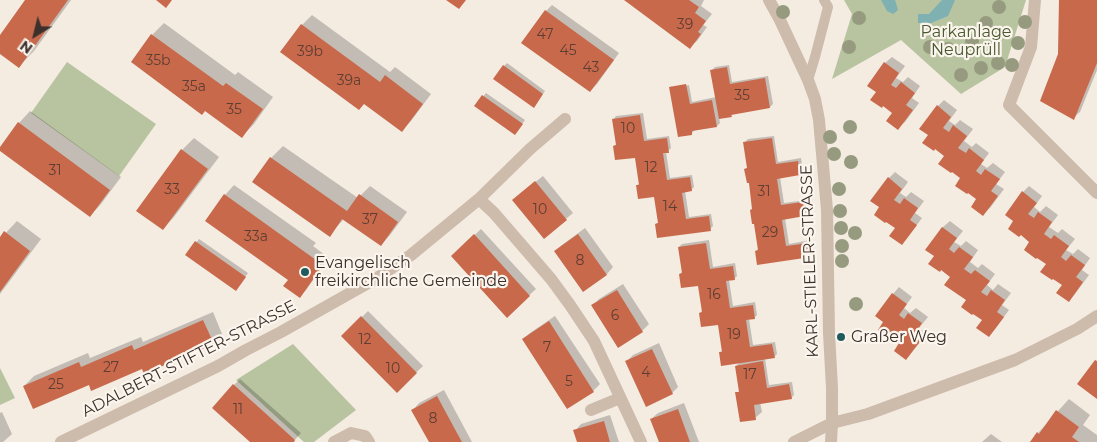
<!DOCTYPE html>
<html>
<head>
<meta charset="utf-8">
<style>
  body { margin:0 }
  #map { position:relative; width:1097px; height:442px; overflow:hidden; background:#f4ebe1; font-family:Montserrat,sans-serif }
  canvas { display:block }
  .north { position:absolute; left:10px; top:10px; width:50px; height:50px; -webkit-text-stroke:4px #fbf5ee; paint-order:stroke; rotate:216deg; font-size:14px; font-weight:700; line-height:20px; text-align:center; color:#3b302b }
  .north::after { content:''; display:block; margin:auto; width:18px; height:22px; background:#3b302b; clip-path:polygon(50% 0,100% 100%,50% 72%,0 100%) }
</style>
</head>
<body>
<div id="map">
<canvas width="1097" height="442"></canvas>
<div class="north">N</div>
</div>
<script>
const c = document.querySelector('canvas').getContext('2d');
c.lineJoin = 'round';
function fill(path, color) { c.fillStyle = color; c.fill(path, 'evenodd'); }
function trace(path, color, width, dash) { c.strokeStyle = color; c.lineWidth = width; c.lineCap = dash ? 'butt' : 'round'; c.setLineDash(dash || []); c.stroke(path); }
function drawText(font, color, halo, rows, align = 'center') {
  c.font = font + ' Montserrat,sans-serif'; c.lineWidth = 4.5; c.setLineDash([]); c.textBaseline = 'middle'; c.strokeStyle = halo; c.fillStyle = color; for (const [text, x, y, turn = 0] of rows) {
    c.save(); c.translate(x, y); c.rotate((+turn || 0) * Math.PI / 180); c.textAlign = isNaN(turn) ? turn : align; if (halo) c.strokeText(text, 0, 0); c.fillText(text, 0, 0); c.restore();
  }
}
const green = new Path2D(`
  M 844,0 L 1026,0 L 1005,67 L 961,94 L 901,40 L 832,79 L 852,14 Z
  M 67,62 L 156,124 L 119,176 L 31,113 Z
  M 293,344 L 356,410 L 314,442 L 304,442 L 236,380 Z
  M 0,368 L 15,398 L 0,405 Z`);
const water = new Path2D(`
  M 881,0 L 895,0 L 898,10 L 893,14 L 887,11 Z
  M 942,0 L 955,0 L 948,16 L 931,23 L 918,23 L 918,14 L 929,14 Z`);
const shadow = new Path2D(`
  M 27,0 L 71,0 L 34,51 L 19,66 L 0,52 L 0,37 Z
  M 626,0 L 704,0 L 701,6 L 712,14 L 703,25 L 707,27 L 697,41 L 690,47 Z
  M 1061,0 L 1097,0 L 1097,70 L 1080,112 L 1073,118 L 1059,54 Z
  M 552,5 L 619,53 L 597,84 L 590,91 L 546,11 Z
  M 312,15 L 390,72 L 395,67 L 431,94 L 411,121 L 402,130 L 365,103 L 282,52 L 302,25 Z
  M 164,23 L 235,75 L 238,72 L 273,97 L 254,124 L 242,136 L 205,110 L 132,62 L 152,35 Z
  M 892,57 L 905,66 L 896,78 L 903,82 L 908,77 L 920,86 L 912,98 L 919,103 L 905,122 L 898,128 L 893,113 L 877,92 L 885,63 Z
  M 507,63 L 545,91 L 536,104 L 504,66 Z
  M 729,65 L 732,82 L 768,76 L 773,104 L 770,107 L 734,113 L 731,116 L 719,118 L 720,123 L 717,126 L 695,130 L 692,133 L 670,88 L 672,86 L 672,88 L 689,85 L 692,102 L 716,97 L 712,70 L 715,67 Z
  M 486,93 L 525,120 L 518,130 L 476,106 Z
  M 944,100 L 957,110 L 949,121 L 955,125 L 960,120 L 973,129 L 964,141 L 972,147 L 976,143 L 989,153 L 981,164 L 987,168 L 993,163 L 1005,172 L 996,184 L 1004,189 L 990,208 L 983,214 L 978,199 L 930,135 L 938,106 Z
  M 30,111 L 121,177 L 101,204 L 90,216 L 0,150 L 19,123 Z
  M 643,113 L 647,139 L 669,136 L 671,148 L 668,151 L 666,152 L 670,178 L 692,175 L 694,187 L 691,190 L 685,191 L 689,217 L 711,214 L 713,226 L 710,229 L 656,224 L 659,222 L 655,196 L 637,185 L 640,183 L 636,156 L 614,146 L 617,144 L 613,120 L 616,116 Z
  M 774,136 L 778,162 L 801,158 L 803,171 L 800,174 L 780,177 L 784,203 L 806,200 L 808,212 L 805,215 L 785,218 L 789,244 L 811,240 L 813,253 L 810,256 L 756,251 L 759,248 L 750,181 L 746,169 L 748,166 L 745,142 L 748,139 Z
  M 194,138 L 219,157 L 174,217 L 163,229 L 182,150 Z
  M 283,146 L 358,198 L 370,186 L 407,212 L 390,235 L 381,245 L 344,219 L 329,235 L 254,182 L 271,158 Z
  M 895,172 L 908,182 L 900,193 L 906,197 L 911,192 L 924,201 L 915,213 L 922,218 L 908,237 L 902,243 L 897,228 L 881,207 L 889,178 Z
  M 543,176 L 573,213 L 544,237 L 520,194 Z
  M 234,185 L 316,243 L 313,246 L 329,258 L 306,290 L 300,296 L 289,280 L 207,220 L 225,195 Z
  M 1029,186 L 1042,196 L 1034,207 L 1040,212 L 1046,206 L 1058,215 L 1049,227 L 1058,233 L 1062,229 L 1075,239 L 1066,250 L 1073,254 L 1078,249 L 1090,258 L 1082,270 L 1089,275 L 1075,294 L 1068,301 L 1063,285 L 1015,221 L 1023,192 Z
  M 17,221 L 41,239 L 0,294 L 0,239 Z
  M 950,221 L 963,231 L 954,242 L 961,246 L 966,241 L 978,250 L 970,262 L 978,268 L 982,264 L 995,274 L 987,285 L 993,290 L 998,284 L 1011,293 L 1002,305 L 1009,310 L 995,329 L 989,336 L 984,320 L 936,256 L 927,249 L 943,227 Z
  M 585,228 L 613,267 L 607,274 L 583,290 L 556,251 L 562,245 Z
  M 481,229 L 536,289 L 507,316 L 459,250 Z
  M 199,239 L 248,273 L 239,286 L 187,254 Z
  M 709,240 L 713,267 L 735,263 L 737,276 L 734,279 L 729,280 L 733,306 L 755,302 L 757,315 L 754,318 L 749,319 L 753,345 L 775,342 L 777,354 L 774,357 L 765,358 L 769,385 L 792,382 L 794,395 L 791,398 L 760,402 L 762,412 L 755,418 L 737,393 L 740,390 L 736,366 L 740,362 L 720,352 L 723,350 L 719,323 L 700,313 L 703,310 L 699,284 L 680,274 L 683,271 L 679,247 L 682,244 Z
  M 623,284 L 649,324 L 642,331 L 618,346 L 593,305 L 599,299 Z
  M 899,287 L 912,297 L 904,308 L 910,313 L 916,308 L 928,317 L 919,328 L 927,334 L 912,352 L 906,359 L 901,343 L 885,322 L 876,316 L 893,294 Z
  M 368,311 L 423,366 L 397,391 L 343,336 Z
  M 213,312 L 222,334 L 213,343 L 143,368 L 89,383 L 24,386 L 34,376 L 88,353 L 90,358 L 141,337 L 143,342 Z
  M 555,316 L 600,384 L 593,391 L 568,407 L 523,339 L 530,333 Z
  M 659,343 L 678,387 L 672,393 L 626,362 L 633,355 Z
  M 240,379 L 301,433 L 293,442 L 252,442 L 234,385 Z
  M 444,390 L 472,442 L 430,442 L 413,410 L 419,403 Z
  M 1069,399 L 1090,415 L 1083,425 L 1097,435 L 1097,442 L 1029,442 L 1031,441 L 1032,441 L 1038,433 Z
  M 684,403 L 699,442 L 660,442 L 651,419 L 658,413 Z
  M 2,412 L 12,434 L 3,442 L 0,442 L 0,413 Z
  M 610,415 L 619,442 L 578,442 L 575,431 L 581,424 Z
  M 991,434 L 1002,442 L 982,442 Z`);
const building = new Path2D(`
  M 25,0 L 68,0 L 19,68 L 0,54 L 0,35 Z
  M 156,0 L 172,0 L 166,8 Z
  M 446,0 L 466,0 L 459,9 Z
  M 624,0 L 689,0 L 699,7 L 695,13 L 706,21 L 698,32 L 701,34 L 690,49 Z
  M 1059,0 L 1097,0 L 1097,63 L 1074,120 L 1040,101 L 1058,54 Z
  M 545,10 L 614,60 L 590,92 L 521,43 Z
  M 301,24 L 380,82 L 385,75 L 423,104 L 402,132 L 364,104 L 359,110 L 280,52 Z
  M 151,34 L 223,86 L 226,83 L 263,109 L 242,138 L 205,111 L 202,115 L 131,62 Z
  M 884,62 L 899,73 L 891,85 L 896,88 L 901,82 L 915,93 L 906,105 L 913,110 L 898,130 L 886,121 L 892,113 L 883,106 L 882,108 L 870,100 L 876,92 L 867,86 Z
  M 503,65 L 543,94 L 534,108 L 493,79 Z
  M 727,67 L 730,84 L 765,78 L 770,108 L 731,115 L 732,117 L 719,119 L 710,70 Z
  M 686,84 L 690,104 L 712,100 L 717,127 L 692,131 L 692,135 L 678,137 L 669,87 Z
  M 482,95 L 523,124 L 515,135 L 474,106 Z
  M 937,105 L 951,117 L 943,128 L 949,132 L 953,125 L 967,136 L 958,148 L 966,153 L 969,148 L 984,160 L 976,171 L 981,175 L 985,169 L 1000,179 L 991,191 L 998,196 L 983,216 L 971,207 L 976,199 L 968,193 L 967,194 L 955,186 L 960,178 L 952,172 L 951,173 L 938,164 L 944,156 L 935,149 L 934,151 L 922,143 L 928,135 L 919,129 Z
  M 640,115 L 644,141 L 667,138 L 669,153 L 663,153 L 667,180 L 690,177 L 692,191 L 682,193 L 686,219 L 709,216 L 711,231 L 657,238 L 655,224 L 658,223 L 654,197 L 638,199 L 636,185 L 639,185 L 635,158 L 615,160 L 613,146 L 616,145 L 612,119 Z
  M 18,122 L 110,190 L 90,217 L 0,151 L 0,147 Z
  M 772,138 L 776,164 L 798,161 L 800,175 L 777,179 L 781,205 L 803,202 L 805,216 L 782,220 L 786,246 L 809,243 L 811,257 L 757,265 L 755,251 L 758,250 L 754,224 L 752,224 L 750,210 L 752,209 L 749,183 L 747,183 L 744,169 L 747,168 L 743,142 Z
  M 181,149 L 208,169 L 163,230 L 136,211 Z
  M 270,157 L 347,211 L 359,194 L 398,222 L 381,246 L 342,219 L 330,237 L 252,182 Z
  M 888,177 L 902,189 L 894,200 L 900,204 L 904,198 L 918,208 L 910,220 L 917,225 L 902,245 L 889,236 L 895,228 L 886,222 L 885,223 L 874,215 L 879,207 L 870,201 Z
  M 535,181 L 567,220 L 544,239 L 512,200 Z
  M 1022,191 L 1037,203 L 1028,214 L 1034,218 L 1038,212 L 1052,222 L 1044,234 L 1051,239 L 1054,235 L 1069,246 L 1061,257 L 1066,261 L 1071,255 L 1085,265 L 1076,277 L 1083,282 L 1069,302 L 1056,293 L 1062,285 L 1053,279 L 1052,280 L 1040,272 L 1046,264 L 1037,258 L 1036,259 L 1024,250 L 1029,242 L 1021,235 L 1019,237 L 1008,229 L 1013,221 L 1005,215 Z
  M 224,194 L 323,265 L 300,298 L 283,286 L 288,280 L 205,221 Z
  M 942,227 L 957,238 L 949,249 L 954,253 L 959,247 L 973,257 L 964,269 L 971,274 L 975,270 L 990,281 L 981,292 L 987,296 L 991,290 L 1005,300 L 997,312 L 1004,317 L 989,337 L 976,328 L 982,320 L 973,314 L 972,315 L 961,307 L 966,300 L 944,285 L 950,277 L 941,270 L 940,272 L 928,264 L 934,256 L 925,250 Z
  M 4,231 L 30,251 L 0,292 L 0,237 Z
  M 474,234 L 530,296 L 507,318 L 451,256 Z
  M 578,234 L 607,275 L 583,292 L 554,251 Z
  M 195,241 L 246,277 L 236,291 L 185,255 Z
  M 706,243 L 710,269 L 733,266 L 735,280 L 726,281 L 730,308 L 753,305 L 755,319 L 746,320 L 750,347 L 772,344 L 775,358 L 721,366 L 719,352 L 722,352 L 718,325 L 701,327 L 699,313 L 702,312 L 698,286 L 681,288 L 679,274 L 682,273 L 678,247 Z
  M 617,290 L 643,332 L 618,348 L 591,305 Z
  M 892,293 L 907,304 L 899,315 L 904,319 L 908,313 L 922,323 L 914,335 L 921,340 L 906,360 L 894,351 L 899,343 L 891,337 L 889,339 L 878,330 L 883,322 L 875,316 Z
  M 361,316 L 417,373 L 397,393 L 341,336 Z
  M 203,320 L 214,344 L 144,374 L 142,369 L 91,391 L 89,385 L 33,409 L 23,386 L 79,362 L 81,367 L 132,345 L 134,350 Z
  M 549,321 L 594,392 L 567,409 L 522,339 Z
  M 652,349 L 673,394 L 646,407 L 625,361 Z
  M 1095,360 L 1097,361 L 1097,399 L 1077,384 Z
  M 763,361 L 767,388 L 789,384 L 792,399 L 754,405 L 756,420 L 740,422 L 735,392 L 739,392 L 735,366 Z
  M 233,384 L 295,440 L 294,442 L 250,442 L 212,408 Z
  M 437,396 L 457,433 L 462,442 L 429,442 L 411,410 Z
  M 678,409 L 690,442 L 659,442 L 650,419 Z
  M 1056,410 L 1079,427 L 1072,437 L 1079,442 L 1030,442 L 1037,432 L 1039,434 Z
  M 604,421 L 610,442 L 577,442 L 573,430 Z`);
const service = new Path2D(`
  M 808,80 L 815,57 L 828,7 L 824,0`);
const minor = new Path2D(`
  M 1035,0 L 1031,47 L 1009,105 L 1097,193
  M 479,199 L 494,213 L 551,279 L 570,305 L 594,341 L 641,442
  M 591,410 L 620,398
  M 61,442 L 218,366 L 246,350 L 281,332 L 377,278 L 411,255 L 479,199 L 530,149 L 565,119
  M 334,442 L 351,433 L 365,436 L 369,442`);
const tertiary = new Path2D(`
  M 769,0 L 779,18 L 808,80 L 815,99 L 819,120 L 827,210 L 829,333 L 832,388 L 832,423 L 831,442
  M 794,442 L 832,423 L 868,414 L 1015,360 L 1077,329 L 1097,316`);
const trees = [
  [999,7],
  [783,12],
  [859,18],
  [1025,22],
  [986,23],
  [972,41],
  [1018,43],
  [849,47],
  [930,47],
  [948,49],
  [998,63],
  [1012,65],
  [981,68],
  [961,75],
  [850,127],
  [830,137],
  [834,154],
  [851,162],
  [839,189],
  [840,211],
  [841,228],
  [855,233],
  [842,246],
  [842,261],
  [856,304]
];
const markers = [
  [305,272,5,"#1f5a5e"],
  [841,337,5,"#1f5a5e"]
];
const numberNames = [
  ["39",685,25],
  ["47",545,35],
  ["45",568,51],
  ["39b",310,52],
  ["35b",158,61],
  ["43",591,68],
  ["39a",349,81],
  ["35a",194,87],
  ["35",742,96],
  ["35",234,110],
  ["10",628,129],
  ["12",651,168],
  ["31",55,171],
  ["33",172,190],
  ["31",764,192],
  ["14",670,207],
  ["10",540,210],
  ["37",370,220],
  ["29",770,233],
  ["33a",256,237],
  ["8",580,261],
  ["16",714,295],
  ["6",615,316],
  ["19",734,335],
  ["12",365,340],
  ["7",547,348],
  ["27",111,368],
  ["10",393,369],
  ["4",646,373],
  ["17",750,375],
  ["5",569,382],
  ["25",56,385],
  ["11",238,410],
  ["8",433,419]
];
const parkNames = [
  ["Parkanlage",966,32],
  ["Neuprüll",966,50]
];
const streetNames = [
  ["KARL-STIELER-STRASSE",810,261,-92],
  ["ADALBERT-STIFTER-STRASSE",189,359,-27]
];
const poiNames = [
  ["Evangelisch",315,263],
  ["freikirchliche Gemeinde",315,281],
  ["Graßer Weg",851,337]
];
fill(green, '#b8c4a0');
fill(water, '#7fb0b2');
fill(shadow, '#0003');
fill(building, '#c8694b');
trace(service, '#cdbbac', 10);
trace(minor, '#cdbbac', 12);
trace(tertiary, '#cdbbac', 12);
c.fillStyle = '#969b7f';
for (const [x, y] of trees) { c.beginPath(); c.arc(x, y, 7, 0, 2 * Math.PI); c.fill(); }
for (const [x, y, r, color] of markers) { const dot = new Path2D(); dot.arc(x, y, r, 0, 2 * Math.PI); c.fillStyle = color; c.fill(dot); trace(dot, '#fbf5ee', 2); }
drawText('14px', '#5e3e33', null, numberNames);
drawText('16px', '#4a5a2e', '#fbf5ee', parkNames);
drawText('16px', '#3b302b', '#fbf5ee', streetNames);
drawText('16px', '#3b302b', '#fbf5ee', poiNames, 'left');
</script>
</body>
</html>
